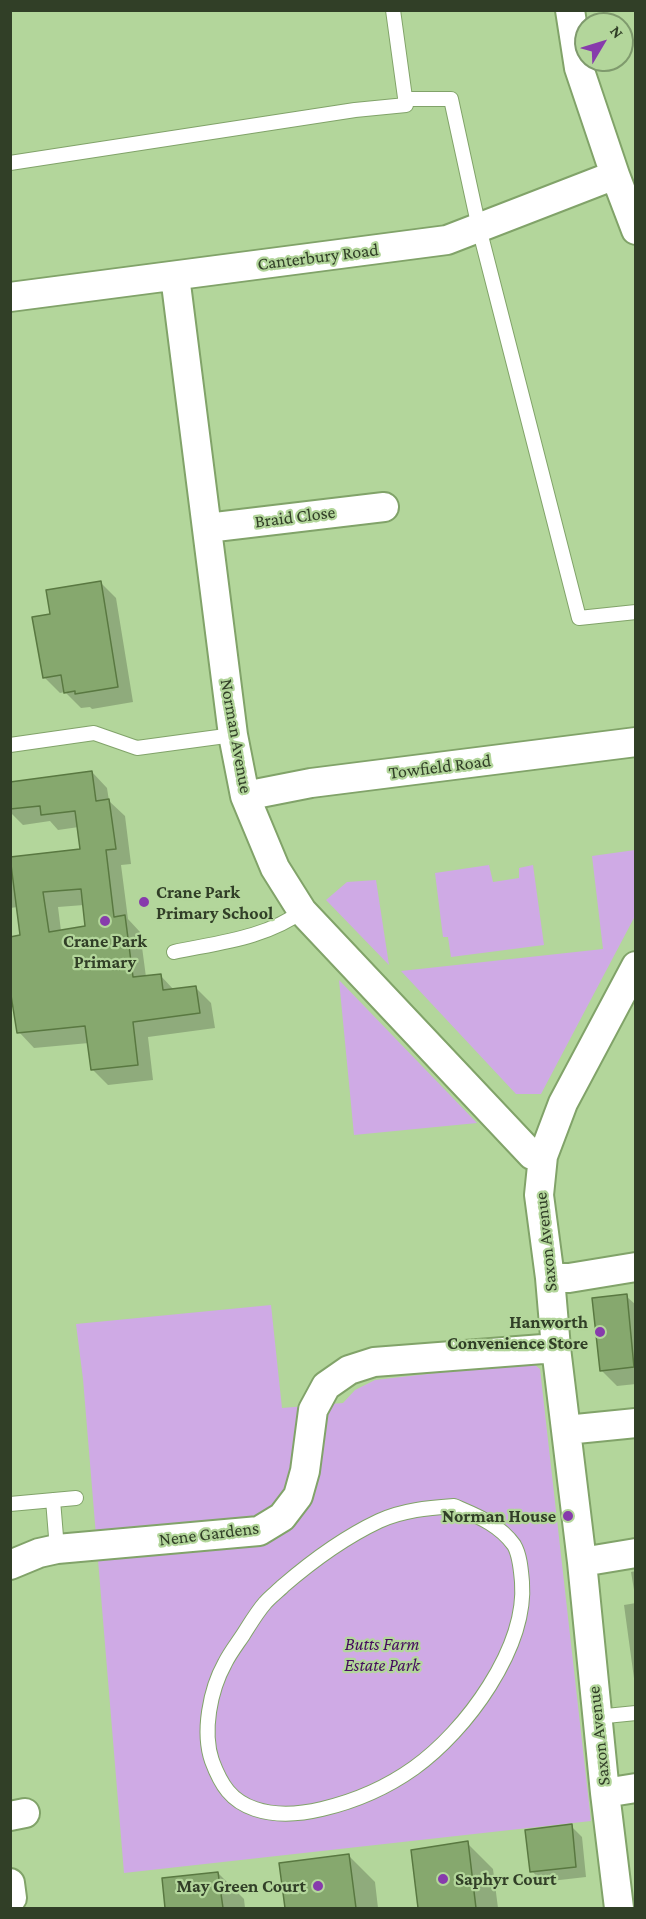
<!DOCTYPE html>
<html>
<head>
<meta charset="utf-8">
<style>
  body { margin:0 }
  #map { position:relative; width:646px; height:1919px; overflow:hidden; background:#b3d69b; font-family:"Crimson Pro",serif }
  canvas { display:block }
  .frame { position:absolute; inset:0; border:12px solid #313f27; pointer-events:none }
  .north { position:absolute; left:574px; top:12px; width:60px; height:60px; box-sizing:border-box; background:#b3d69b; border:2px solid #7f9a6d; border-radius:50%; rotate:52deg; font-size:16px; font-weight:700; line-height:24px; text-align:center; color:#313f27 }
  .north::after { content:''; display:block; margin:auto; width:21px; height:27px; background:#873bac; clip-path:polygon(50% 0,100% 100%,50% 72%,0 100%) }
</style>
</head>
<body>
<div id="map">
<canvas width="646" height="1919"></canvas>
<div class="frame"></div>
<div class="north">N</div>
</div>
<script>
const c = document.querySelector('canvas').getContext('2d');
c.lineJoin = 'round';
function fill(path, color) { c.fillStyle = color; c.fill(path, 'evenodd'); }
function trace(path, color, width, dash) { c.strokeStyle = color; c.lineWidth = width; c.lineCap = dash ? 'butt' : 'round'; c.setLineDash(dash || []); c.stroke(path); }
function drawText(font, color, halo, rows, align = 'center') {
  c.font = font + ' "Crimson Pro",serif'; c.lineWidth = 4.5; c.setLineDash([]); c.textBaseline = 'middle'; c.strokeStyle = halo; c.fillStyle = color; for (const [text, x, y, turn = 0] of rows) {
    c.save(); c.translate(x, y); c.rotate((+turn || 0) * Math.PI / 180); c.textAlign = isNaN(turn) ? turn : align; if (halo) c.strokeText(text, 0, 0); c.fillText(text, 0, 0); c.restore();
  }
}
const green = new Path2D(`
  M 635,850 L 635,916 L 541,1094 L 516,1094 L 401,971 L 603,949 L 592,856 Z
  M 489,865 L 493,882 L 519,878 L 519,868 L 533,865 L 544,945 L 451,957 L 448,937 L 443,937 L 435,873 Z
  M 376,880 L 389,965 L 326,900 L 347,882 Z
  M 339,980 L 477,1123 L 354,1135 Z
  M 271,1305 L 282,1408 L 343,1403 L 355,1390 L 375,1380 L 531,1362 L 540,1369 L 591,1821 L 124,1873 L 83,1379 L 76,1324 Z`);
const shadow = new Path2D(`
  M 100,582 L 116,598 L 133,702 L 92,709 L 90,707 L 81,708 L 65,692 L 60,693 L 44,677 L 52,615 Z
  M 92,772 L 107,788 L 109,801 L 125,816 L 131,864 L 121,865 L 128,919 L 140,932 L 146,977 L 160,975 L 174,990 L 195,987 L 211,1003 L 215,1028 L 148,1037 L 153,1080 L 108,1085 L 92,1069 L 89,1043 L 34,1048 L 19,1032 L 22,937 L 18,907 L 10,908 L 10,859 L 82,850 L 79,827 L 58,830 L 50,821 L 23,825 L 10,812 L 10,784 ZM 84,905 L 87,927 L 61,931 L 58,907 Z
  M 626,1296 L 636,1305 L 636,1384 L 617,1386 L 601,1370 Z
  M 636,1571 L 636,1602 L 631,1572 Z
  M 636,1603 L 636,1693 L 624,1605 Z
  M 571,1826 L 582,1837 L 586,1877 L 542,1882 L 532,1871 Z
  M 467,1843 L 493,1869 L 498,1908 L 420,1908 L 412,1851 Z
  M 349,1856 L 375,1882 L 378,1908 L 286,1908 L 281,1864 Z
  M 218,1873 L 244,1899 L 245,1908 L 167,1908 L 164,1880 Z`);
const building = new Path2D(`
  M 101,581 L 118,687 L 75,694 L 75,691 L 64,693 L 61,675 L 43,678 L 32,617 L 50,614 L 46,590 Z
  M 92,771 L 96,801 L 109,799 L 116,849 L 106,850 L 114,917 L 125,915 L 133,977 L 161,974 L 163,990 L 196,986 L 200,1013 L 133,1022 L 138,1065 L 91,1070 L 85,1026 L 17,1033 L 10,989 L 10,937 L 20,935 L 10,857 L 80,849 L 75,811 L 41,815 L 40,806 L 10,809 L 10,782 ZM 81,889 L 85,926 L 49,932 L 43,892 Z
  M 627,1294 L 634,1367 L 600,1371 L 592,1298 Z
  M 572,1824 L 576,1867 L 530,1872 L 525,1830 Z
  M 468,1841 L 476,1908 L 418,1908 L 411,1850 Z
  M 349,1854 L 356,1908 L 285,1908 L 279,1863 Z
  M 218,1872 L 223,1908 L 165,1908 L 162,1878 Z`);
const service = new Path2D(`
  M 405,99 L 451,99 L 479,228 L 579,618 L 636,612
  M 10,163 L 355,110 L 406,105 L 393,10
  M 10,745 L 94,733 L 137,748 L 233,735
  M 174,952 C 216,943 267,938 302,911
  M 53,1500 L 57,1549
  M 10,1504 L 76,1498
  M 454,1506 C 477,1516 499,1524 514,1545 C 520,1555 521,1571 522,1582 C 527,1648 466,1731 414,1768 C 386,1788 356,1801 322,1809 C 301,1814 276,1816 255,1809 C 231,1801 221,1785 212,1761 C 202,1732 210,1690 225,1663 C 230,1653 237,1644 243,1635 C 250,1624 257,1612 265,1603 C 270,1597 277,1592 283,1586 C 312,1561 343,1538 379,1521 C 403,1510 428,1508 454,1506 Z
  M 596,1717 L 636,1713`);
const minor = new Path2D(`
  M 570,10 L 579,68 L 615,175 L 636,230
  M 175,276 L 233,735 L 245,796 L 275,868 L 302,911 L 532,1155 L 543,1156
  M 10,297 L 447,240 L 615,175
  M 207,528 L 384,507
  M 245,796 L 311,783 L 636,742
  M 550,1278 L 569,1278 L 636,1267
  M 566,1430 L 636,1423
  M 582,1562 L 636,1553
  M 10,1565 L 39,1553 L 57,1549 L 259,1531 L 282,1517 L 298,1496 L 305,1471 L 313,1410 L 326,1386 L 349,1370 L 374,1362 L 556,1348
  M 605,1793 L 636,1788
  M 10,1816 L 25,1813
  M 10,1883 L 12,1898
  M 619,1908 L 605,1793 L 582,1562 L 556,1348 L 550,1278 L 539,1195 L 543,1156 L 563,1103 L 636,966`);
const markers = [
  [144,902,6,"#873bac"],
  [105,921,6,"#873bac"],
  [600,1332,6,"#873bac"],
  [568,1516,6,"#873bac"],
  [443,1879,6,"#873bac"],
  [318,1886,6,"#873bac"]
];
const streetNames = [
  ["Canterbury Road",318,257,-7],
  ["Braid Close",295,517,-7],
  ["Norman Avenue",236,736,80],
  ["Towfield Road",440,767,-7],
  ["Saxon Avenue",546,1242,-96],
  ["Nene Gardens",209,1534,-7],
  ["Saxon Avenue",599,1736,-96]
];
const poiNames = [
  ["Crane Park",156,892,"left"],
  ["Primary School",156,913,"left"],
  ["Crane Park",105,941,"center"],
  ["Primary",105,962,"center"],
  ["Hanworth",588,1322],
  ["Convenience Store",588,1343],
  ["Norman House",556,1516],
  ["Saphyr Court",455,1879,"left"],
  ["May Green Court",306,1886]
];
const parkNames = [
  ["Butts Farm",382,1644],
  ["Estate Park",382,1665]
];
fill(green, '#cfaae5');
fill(shadow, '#0003');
fill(building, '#86a86e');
trace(building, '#597841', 1.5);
trace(service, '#81a369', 16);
trace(minor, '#81a369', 32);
trace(service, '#fff', 14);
trace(minor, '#fff', 28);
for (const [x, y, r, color] of markers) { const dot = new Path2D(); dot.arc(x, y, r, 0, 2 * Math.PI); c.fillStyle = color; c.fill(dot); trace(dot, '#b3d69b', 2); }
drawText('18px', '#313f27', '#b3d69b', streetNames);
drawText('bold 18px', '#313f27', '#b3d69b', poiNames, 'right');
drawText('italic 18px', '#450b5e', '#b3d69b', parkNames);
</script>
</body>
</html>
